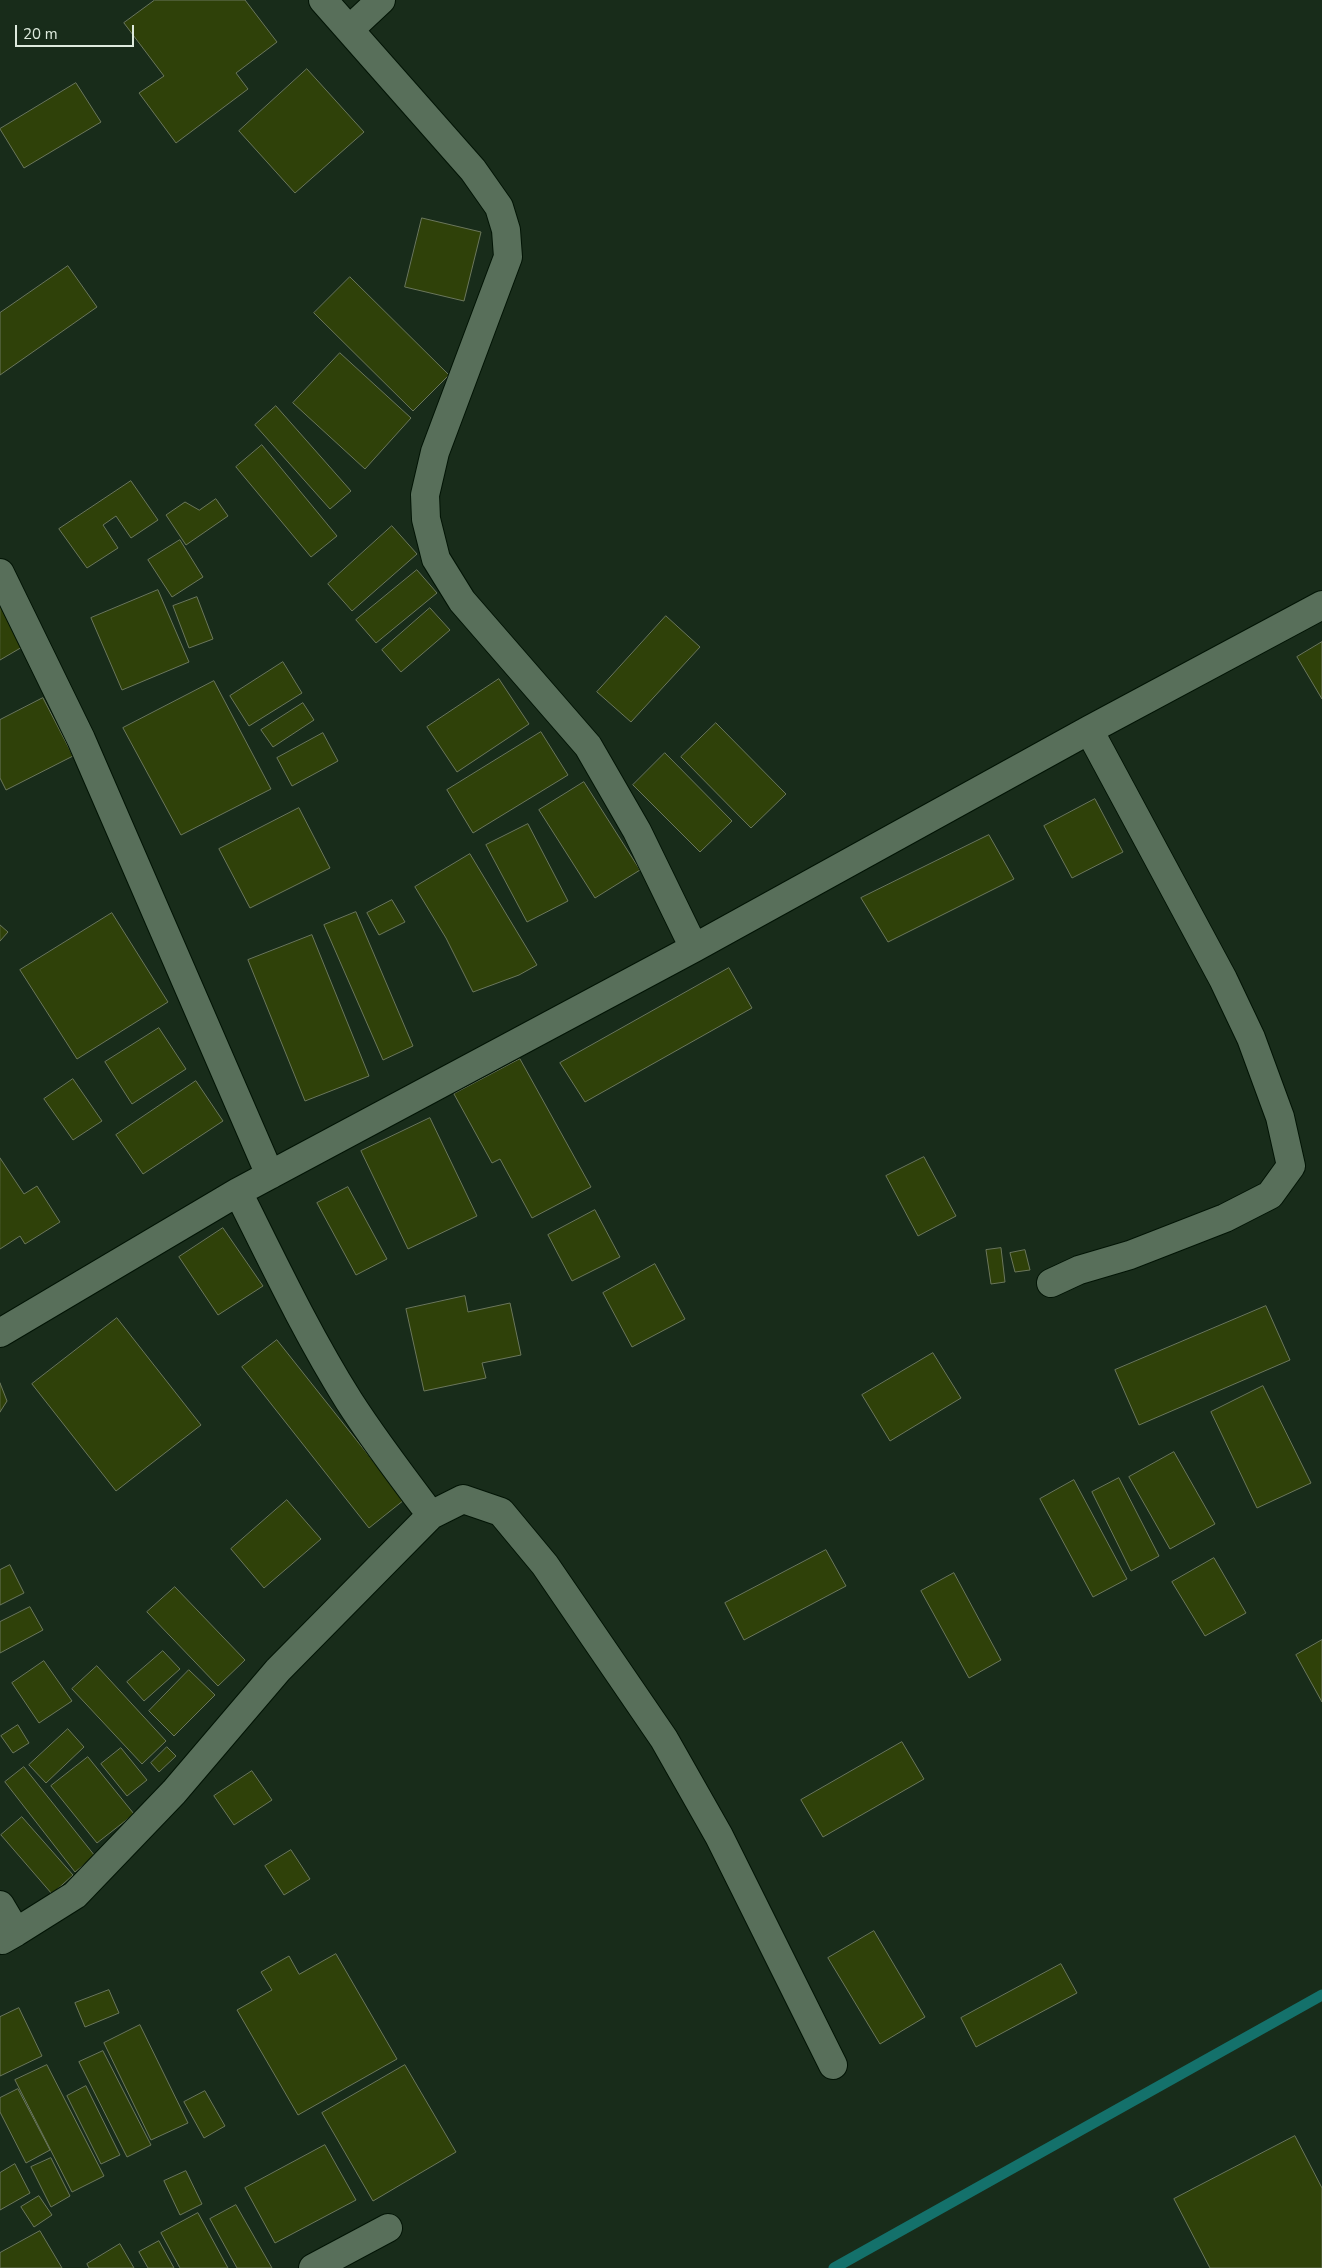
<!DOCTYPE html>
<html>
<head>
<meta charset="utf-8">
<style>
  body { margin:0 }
  #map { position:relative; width:1322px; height:2268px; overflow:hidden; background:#182c1a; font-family:"Nunito Sans",sans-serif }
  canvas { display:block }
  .scale { position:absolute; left:15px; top:25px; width:119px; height:22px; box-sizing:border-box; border:2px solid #ddeadd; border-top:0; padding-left:6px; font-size:15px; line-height:18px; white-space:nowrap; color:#ddeadd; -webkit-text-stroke:4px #182c1a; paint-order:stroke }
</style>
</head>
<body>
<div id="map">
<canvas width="1322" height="2268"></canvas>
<div class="scale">20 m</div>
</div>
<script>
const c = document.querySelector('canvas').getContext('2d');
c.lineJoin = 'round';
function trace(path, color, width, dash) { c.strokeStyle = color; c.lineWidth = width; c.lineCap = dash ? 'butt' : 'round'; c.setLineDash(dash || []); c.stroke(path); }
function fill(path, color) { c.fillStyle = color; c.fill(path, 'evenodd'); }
const stream = new Path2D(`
  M 834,2268 L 1322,1995`);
const building = new Path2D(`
  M 155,0 L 245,0 L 277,42 L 236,73 L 248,89 L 176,143 L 139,93 L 164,76 L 124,23 Z
  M 307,69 L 364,132 L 295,193 L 239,131 Z
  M 76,83 L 101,122 L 24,168 L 0,129 Z
  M 422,218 L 481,232 L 464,301 L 405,287 Z
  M 68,266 L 97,307 L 0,375 L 0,313 Z
  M 350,277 L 449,375 L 413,411 L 314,313 Z
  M 340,353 L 411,418 L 365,469 L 293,403 Z
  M 276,406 L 351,491 L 330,509 L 255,425 Z
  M 262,445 L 337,536 L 311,557 L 236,467 Z
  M 131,481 L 158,520 L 131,538 L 116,516 L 103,525 L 118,548 L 87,568 L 59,529 Z
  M 216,499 L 228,516 L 186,545 L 166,515 L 185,502 L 199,510 Z
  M 392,526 L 417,554 L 352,611 L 328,584 Z
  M 180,540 L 203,577 L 172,597 L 148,560 Z
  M 417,570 L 437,593 L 376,643 L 356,620 Z
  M 158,590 L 189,662 L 122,690 L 91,618 Z
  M 197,597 L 213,639 L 189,648 L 173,606 Z
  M 0,601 L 29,643 L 0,660 Z
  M 430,608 L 450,630 L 401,672 L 382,650 Z
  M 666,616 L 700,647 L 631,722 L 597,692 Z
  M 1322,642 L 1322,699 L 1297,657 Z
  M 283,662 L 302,693 L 249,726 L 230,696 Z
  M 499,679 L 529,724 L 457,772 L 427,727 Z
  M 214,681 L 271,789 L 181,835 L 123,728 Z
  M 43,698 L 73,756 L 6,790 L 0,778 L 0,720 Z
  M 303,703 L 314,720 L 273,747 L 261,730 Z
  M 716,723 L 786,794 L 751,828 L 681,757 Z
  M 541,732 L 568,775 L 473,833 L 447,790 Z
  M 323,733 L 338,761 L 292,786 L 277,758 Z
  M 665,753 L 732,821 L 700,852 L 633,785 Z
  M 584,782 L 640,870 L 595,898 L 539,810 Z
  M 1095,799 L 1123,852 L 1072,878 L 1044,826 Z
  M 299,808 L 330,868 L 250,908 L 219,849 Z
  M 528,824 L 568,901 L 527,922 L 486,845 Z
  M 989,835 L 1014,879 L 888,942 L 861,898 Z
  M 470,854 L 537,965 L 519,975 L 473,992 L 446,938 L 415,887 Z
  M 392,900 L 405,922 L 379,935 L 367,913 Z
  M 356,912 L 413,1046 L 383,1060 L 324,925 Z
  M 112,913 L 168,1002 L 77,1059 L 20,970 Z
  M 0,925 L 8,932 L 0,941 Z
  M 312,935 L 369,1076 L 305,1101 L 248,960 Z
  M 729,968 L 752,1008 L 585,1102 L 560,1063 Z
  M 159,1028 L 186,1069 L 132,1104 L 105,1062 Z
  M 520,1059 L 591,1187 L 532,1218 L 500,1159 L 492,1163 L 454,1094 Z
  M 73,1079 L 102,1121 L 73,1140 L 44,1099 Z
  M 196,1081 L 223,1121 L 143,1174 L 116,1135 Z
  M 430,1118 L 477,1216 L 408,1249 L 361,1151 Z
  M 924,1157 L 956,1216 L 918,1236 L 886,1176 Z
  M 0,1158 L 24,1194 L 37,1186 L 60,1222 L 25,1244 L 20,1236 L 0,1249 Z
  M 348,1187 L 387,1259 L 356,1275 L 317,1203 Z
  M 595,1210 L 620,1257 L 572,1281 L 548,1235 Z
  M 223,1228 L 263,1286 L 218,1315 L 179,1257 Z
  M 1001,1248 L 1005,1282 L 991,1284 L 986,1250 Z
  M 1025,1250 L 1030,1270 L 1015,1272 L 1010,1253 Z
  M 655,1264 L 685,1319 L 632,1347 L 603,1293 Z
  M 465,1296 L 468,1312 L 510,1303 L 521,1355 L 482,1363 L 486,1378 L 424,1391 L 406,1309 Z
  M 1266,1306 L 1290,1360 L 1139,1425 L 1115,1370 Z
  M 117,1318 L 201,1425 L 116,1491 L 32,1384 Z
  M 277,1340 L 404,1500 L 369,1528 L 242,1367 Z
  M 933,1353 L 961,1398 L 890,1441 L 862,1395 Z
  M 0,1383 L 7,1401 L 0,1412 Z
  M 1263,1386 L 1311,1483 L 1257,1508 L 1211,1412 Z
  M 1174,1452 L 1215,1524 L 1170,1549 L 1129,1477 Z
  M 1119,1478 L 1159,1556 L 1131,1571 L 1092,1492 Z
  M 1074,1480 L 1127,1579 L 1093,1597 L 1040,1499 Z
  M 287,1500 L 321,1539 L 264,1588 L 231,1549 Z
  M 826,1550 L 846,1586 L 744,1640 L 725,1603 Z
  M 1214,1558 L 1246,1613 L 1205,1636 L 1172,1582 Z
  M 10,1565 L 24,1593 L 0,1605 L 0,1570 Z
  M 954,1573 L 1001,1660 L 969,1678 L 921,1591 Z
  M 175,1587 L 245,1660 L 218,1686 L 147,1612 Z
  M 30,1607 L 43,1630 L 0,1653 L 0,1622 Z
  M 1322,1640 L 1322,1702 L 1296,1655 Z
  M 163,1651 L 180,1669 L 144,1701 L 127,1682 Z
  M 44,1661 L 72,1701 L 39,1723 L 12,1683 Z
  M 97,1666 L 166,1741 L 142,1764 L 72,1689 Z
  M 189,1670 L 215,1695 L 174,1736 L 149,1711 Z
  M 18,1725 L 29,1743 L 13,1753 L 1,1736 Z
  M 68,1729 L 84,1747 L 46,1783 L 29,1765 Z
  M 902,1742 L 924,1779 L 823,1837 L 801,1800 Z
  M 167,1747 L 176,1756 L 159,1772 L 151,1763 Z
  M 121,1748 L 147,1780 L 127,1796 L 101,1764 Z
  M 88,1757 L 134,1814 L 97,1843 L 51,1786 Z
  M 24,1767 L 95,1856 L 75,1872 L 5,1782 Z
  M 252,1771 L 272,1800 L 234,1825 L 214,1796 Z
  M 22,1817 L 73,1875 L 52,1894 L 1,1835 Z
  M 291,1850 L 310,1879 L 284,1895 L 265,1866 Z
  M 874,1931 L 925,2017 L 880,2044 L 828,1958 Z
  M 336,1954 L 397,2059 L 298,2115 L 237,2010 L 272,1990 L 261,1972 L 289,1956 L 299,1974 Z
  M 1061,1964 L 1077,1993 L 976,2047 L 961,2018 Z
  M 109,1990 L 119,2013 L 85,2027 L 75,2003 Z
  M 19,2008 L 42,2056 L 0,2076 L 0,2017 Z
  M 140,2025 L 188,2123 L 151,2140 L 104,2043 Z
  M 103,2051 L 151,2145 L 127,2157 L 79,2062 Z
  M 47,2065 L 104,2176 L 72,2192 L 15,2080 Z
  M 405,2065 L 456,2152 L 373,2201 L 322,2113 Z
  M 86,2086 L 120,2155 L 101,2164 L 67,2096 Z
  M 18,2089 L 50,2150 L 26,2163 L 0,2112 L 0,2098 Z
  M 205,2091 L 225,2126 L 204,2138 L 184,2102 Z
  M 1295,2136 L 1322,2188 L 1322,2268 L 1210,2268 L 1174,2199 Z
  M 325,2145 L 356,2200 L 275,2243 L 245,2188 Z
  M 51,2158 L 70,2196 L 51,2207 L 31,2167 Z
  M 15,2164 L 30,2193 L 0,2210 L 0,2173 Z
  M 186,2171 L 202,2204 L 180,2215 L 164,2181 Z
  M 39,2196 L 52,2215 L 34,2227 L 21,2207 Z
  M 236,2205 L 272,2268 L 237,2268 L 210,2219 Z
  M 198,2213 L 228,2268 L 180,2268 L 161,2233 Z
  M 40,2231 L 62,2268 L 0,2268 L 0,2253 Z
  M 159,2241 L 174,2268 L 148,2268 L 139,2252 Z
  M 120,2244 L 134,2268 L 89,2268 L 87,2264 Z`);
const minor = new Path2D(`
  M 323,0 L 473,170 L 499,207 L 506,230 L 508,257 L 435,452 L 425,495 L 426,519 L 436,559 L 462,601 L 588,746 L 637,831 L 694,948
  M 350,29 L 381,0
  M 0,573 L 81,739 L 270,1175
  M 238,1192 C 273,1262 307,1334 349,1401 C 374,1440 403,1478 431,1515
  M 1051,1283 L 1079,1270 L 1130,1255 L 1225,1218 L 1270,1195 L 1291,1166 L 1280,1117 L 1251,1038 L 1223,979 L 1089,730
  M 0,1333 L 238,1192 L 694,948 L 1089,730 L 1322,605
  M 0,1905 L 16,1932 L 2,1940
  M 16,1932 L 75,1895 L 174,1792 L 278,1670 L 431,1515 L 463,1499 L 501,1512 L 545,1565 L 664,1739 L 719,1836 L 833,2065
  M 313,2268 L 388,2228`);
trace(stream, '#14716b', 11);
fill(building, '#2f4109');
trace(building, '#6b775c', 1);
trace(minor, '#021405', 30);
trace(minor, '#586f5a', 28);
</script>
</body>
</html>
